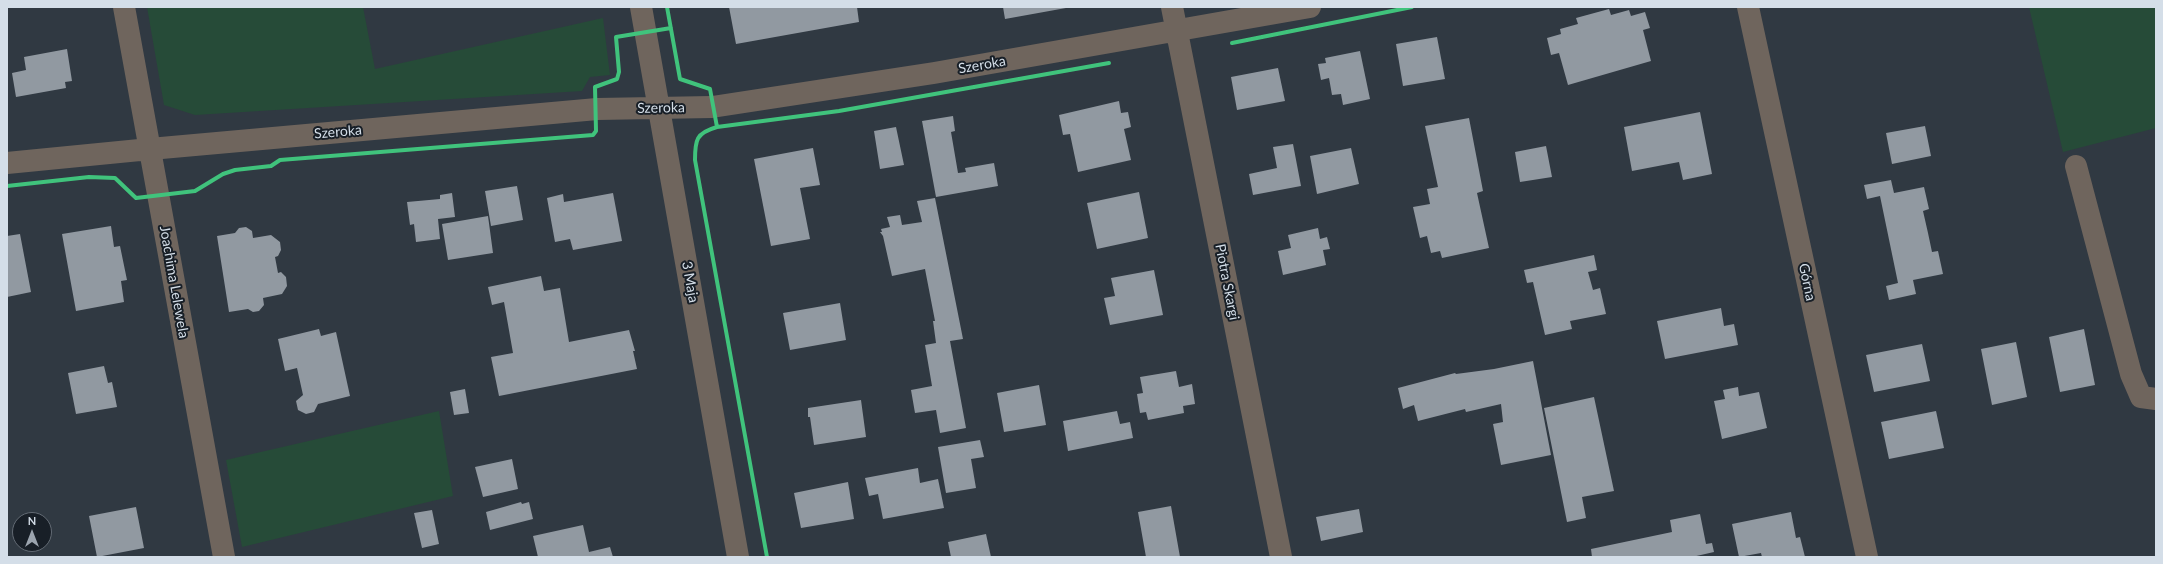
<!DOCTYPE html>
<html>
<head>
<meta charset="utf-8">
<style>
  body { margin:0 }
  #map { position:relative; width:2163px; height:564px; overflow:hidden; background:#303942; font-family:Lato,sans-serif }
  canvas { display:block }
  .frame { position:absolute; inset:0; border:8px solid #d4dee8; pointer-events:none }
  .north { position:absolute; left:12px; top:512px; width:40px; height:40px; box-sizing:border-box; background:#181f27; border:1px solid #636b74; border-radius:50%; rotate:0deg; font-size:11px; font-weight:700; line-height:16px; text-align:center; color:#d4dee8 }
  .north::after { content:''; display:block; margin:auto; width:14px; height:18px; background:#9ba4ae; clip-path:polygon(50% 0,100% 100%,50% 72%,0 100%) }
</style>
</head>
<body>
<div id="map">
<canvas width="2163" height="564"></canvas>
<div class="frame"></div>
<div class="north">N</div>
</div>
<script>
const c = document.querySelector('canvas').getContext('2d');
c.lineJoin = 'round';
function fill(path, color) { c.fillStyle = color; c.fill(path, 'evenodd'); }
function trace(path, color, width, dash) { c.strokeStyle = color; c.lineWidth = width; c.lineCap = dash ? 'butt' : 'round'; c.setLineDash(dash || []); c.stroke(path); }
function drawText(font, color, halo, rows, align = 'center') {
  c.font = font + ' Lato,sans-serif'; c.lineWidth = 4; c.setLineDash([]); c.textBaseline = 'middle'; c.strokeStyle = halo; c.fillStyle = color; for (const [text, x, y, turn = 0] of rows) {
    c.save(); c.translate(x, y); c.rotate((+turn || 0) * Math.PI / 180); c.textAlign = isNaN(turn) ? turn : align; if (halo) c.strokeText(text, 0, 0); c.fillText(text, 0, 0); c.restore();
  }
}
const green = new Path2D(`
  M 147,7 L 363,7 L 375,69 L 603,18 L 610,75 L 590,77 L 582,91 L 195,115 L 164,105 Z
  M 2029,7 L 2156,7 L 2156,128 L 2063,152 Z
  M 439,411 L 453,496 L 242,547 L 226,460 Z`);
const building = new Path2D(`
  M 729,7 L 857,7 L 859,22 L 736,44 Z
  M 1003,7 L 1066,7 L 1066,8 L 1005,19 Z
  M 1609,9 L 1611,15 L 1629,10 L 1631,16 L 1645,12 L 1650,28 L 1643,30 L 1651,61 L 1568,85 L 1559,53 L 1551,55 L 1547,38 L 1561,34 L 1560,29 L 1578,24 L 1576,18 Z
  M 1437,37 L 1445,79 L 1403,86 L 1396,44 Z
  M 67,49 L 72,81 L 65,82 L 66,88 L 16,97 L 12,73 L 26,70 L 24,57 Z
  M 1360,51 L 1370,99 L 1343,105 L 1341,94 L 1332,95 L 1329,78 L 1321,80 L 1318,64 L 1326,63 L 1325,58 Z
  M 1278,68 L 1285,101 L 1237,110 L 1231,77 Z
  M 1119,101 L 1121,113 L 1128,112 L 1131,127 L 1124,129 L 1131,160 L 1078,172 L 1070,134 L 1063,135 L 1059,115 Z
  M 1700,112 L 1712,174 L 1683,180 L 1679,162 L 1632,171 L 1624,127 Z
  M 953,116 L 955,131 L 951,132 L 958,173 L 966,172 L 965,168 L 994,163 L 998,186 L 936,197 L 922,121 Z
  M 1469,118 L 1483,191 L 1477,193 L 1489,248 L 1442,258 L 1440,251 L 1431,253 L 1427,236 L 1420,238 L 1413,207 L 1430,204 L 1427,189 L 1438,187 L 1425,126 Z
  M 1925,126 L 1931,156 L 1892,164 L 1886,133 Z
  M 896,127 L 904,165 L 880,169 L 874,131 Z
  M 1293,144 L 1301,186 L 1253,195 L 1249,174 L 1277,168 L 1273,147 Z
  M 1546,146 L 1552,177 L 1520,182 L 1515,152 Z
  M 813,148 L 820,185 L 800,188 L 810,239 L 771,246 L 754,159 Z
  M 1351,148 L 1359,184 L 1317,194 L 1310,156 Z
  M 1891,180 L 1894,193 L 1924,187 L 1929,209 L 1923,211 L 1928,233 L 1932,252 L 1938,251 L 1943,274 L 1913,280 L 1916,294 L 1889,300 L 1886,286 L 1898,283 L 1880,196 L 1867,199 L 1864,185 Z
  M 517,186 L 523,220 L 491,226 L 485,191 Z
  M 1139,192 L 1148,238 L 1097,249 L 1087,203 Z
  M 452,193 L 455,217 L 438,219 L 440,239 L 416,242 L 414,224 L 410,225 L 407,202 L 440,199 L 440,195 Z
  M 613,193 L 622,241 L 573,250 L 570,239 L 555,242 L 547,198 L 563,194 L 564,202 Z
  M 935,198 L 963,339 L 950,341 L 966,428 L 940,433 L 936,410 L 915,413 L 911,390 L 932,386 L 925,345 L 936,343 L 933,321 L 935,321 L 925,269 L 892,276 L 883,236 L 880,232 L 882,232 L 881,229 L 890,227 L 887,217 L 900,215 L 902,225 L 922,222 L 917,201 Z
  M 488,216 L 493,253 L 448,260 L 442,224 Z
  M 111,226 L 114,247 L 120,246 L 127,280 L 121,281 L 124,302 L 76,311 L 62,234 Z
  M 246,227 L 252,231 L 253,238 L 271,235 L 280,242 L 281,250 L 278,256 L 275,257 L 278,273 L 281,272 L 286,277 L 287,286 L 282,294 L 263,298 L 264,305 L 259,311 L 253,312 L 248,309 L 229,312 L 217,236 L 235,233 L 239,228 Z
  M 1318,228 L 1320,239 L 1327,237 L 1330,249 L 1323,250 L 1326,265 L 1283,275 L 1278,251 L 1291,248 L 1288,235 Z
  M 20,234 L 31,292 L 7,297 L 7,236 Z
  M 1594,255 L 1597,270 L 1588,272 L 1593,290 L 1600,288 L 1606,314 L 1570,321 L 1572,329 L 1545,335 L 1533,282 L 1527,283 L 1524,270 Z
  M 1154,270 L 1163,315 L 1110,325 L 1104,298 L 1115,296 L 1111,278 Z
  M 541,276 L 544,291 L 560,288 L 569,342 L 629,330 L 635,351 L 633,351 L 637,369 L 499,396 L 491,357 L 513,353 L 504,302 L 492,305 L 488,287 Z
  M 840,303 L 846,340 L 790,350 L 783,313 Z
  M 1721,308 L 1724,326 L 1734,324 L 1738,345 L 1665,359 L 1657,321 Z
  M 319,329 L 321,336 L 336,332 L 350,396 L 318,404 L 314,412 L 306,414 L 298,410 L 296,401 L 303,395 L 297,368 L 285,371 L 278,339 Z
  M 2084,329 L 2095,385 L 2060,392 L 2049,337 Z
  M 2016,342 L 2027,397 L 1992,405 L 1981,349 Z
  M 1922,344 L 1930,381 L 1874,392 L 1866,355 Z
  M 1533,361 L 1551,455 L 1501,465 L 1493,424 L 1503,422 L 1501,404 L 1466,412 L 1465,409 L 1418,421 L 1414,405 L 1403,409 L 1398,388 L 1455,373 L 1456,374 L 1494,369 Z
  M 104,366 L 108,383 L 112,382 L 117,407 L 76,414 L 68,373 Z
  M 1176,371 L 1179,387 L 1192,384 L 1195,404 L 1183,406 L 1184,413 L 1148,420 L 1146,412 L 1140,413 L 1137,394 L 1143,393 L 1140,377 Z
  M 1039,385 L 1046,425 L 1004,432 L 997,393 Z
  M 1738,387 L 1739,396 L 1759,392 L 1767,428 L 1722,439 L 1714,401 L 1725,399 L 1723,390 Z
  M 465,389 L 469,413 L 454,415 L 450,392 Z
  M 1594,397 L 1614,491 L 1582,497 L 1586,518 L 1567,522 L 1544,408 Z
  M 861,400 L 866,437 L 814,445 L 810,417 L 808,417 L 808,408 Z
  M 1117,411 L 1120,424 L 1130,422 L 1133,438 L 1068,451 L 1063,421 Z
  M 1936,411 L 1944,448 L 1889,459 L 1881,422 Z
  M 980,440 L 984,457 L 971,459 L 976,488 L 946,493 L 938,447 Z
  M 512,459 L 518,489 L 483,497 L 475,467 Z
  M 918,468 L 920,483 L 938,479 L 944,508 L 883,519 L 878,494 L 869,496 L 865,478 Z
  M 848,482 L 854,519 L 801,528 L 794,493 Z
  M 521,502 L 522,504 L 529,502 L 533,519 L 490,530 L 486,512 Z
  M 1171,506 L 1180,557 L 1146,557 L 1138,512 Z
  M 136,507 L 144,548 L 97,557 L 89,516 Z
  M 1359,509 L 1363,532 L 1321,541 L 1316,517 Z
  M 432,510 L 439,544 L 422,548 L 414,513 Z
  M 1791,512 L 1796,538 L 1800,537 L 1805,557 L 1762,557 L 1761,553 L 1739,557 L 1732,524 Z
  M 1700,514 L 1706,544 L 1712,543 L 1714,552 L 1692,557 L 1592,557 L 1591,549 L 1672,532 L 1670,520 Z
  M 583,525 L 589,552 L 610,547 L 613,557 L 538,557 L 533,536 Z
  M 986,534 L 991,557 L 951,557 L 948,542 Z`);
const minor = new Path2D(`
  M 124,7 L 224,557
  M 641,7 L 738,557
  M 1172,7 L 1281,557
  M 1748,7 L 1867,557
  M 7,163 L 150,149 L 597,109 L 712,107 L 934,73 L 1310,7
  M 2076,166 L 2131,374 L 2141,397 L 2156,399`);
const cycleway = new Path2D(`
  M 667,7 L 680,79 L 710,89 L 717,127
  M 1232,43 L 1412,7
  M 7,186 L 89,177 L 115,178 L 136,198 L 195,191 L 223,174 L 235,170 L 271,166 L 280,160 L 593,135 L 596,131 L 595,87 L 617,79 L 619,72 L 616,37 L 671,28
  M 767,557 L 695,160 C 695,140 696,133 717,127 L 839,111 L 1109,63`);
const streetNames = [
  ["Szeroka",982,65,-10],
  ["Szeroka",661,108,-1],
  ["Szeroka",338,132,-5],
  ["Joachima Lelewela",174,282,80],
  ["3 Maja",690,282,80],
  ["Piotra Skargi",1227,282,79],
  ["Górna",1807,282,78]
];
fill(green, '#264b38');
fill(building, '#9199a1');
trace(minor, '#6f655d', 22);
trace(cycleway, '#40c37c', 4);
drawText('14px', '#d4dee8', '#181f27', streetNames);
</script>
</body>
</html>
